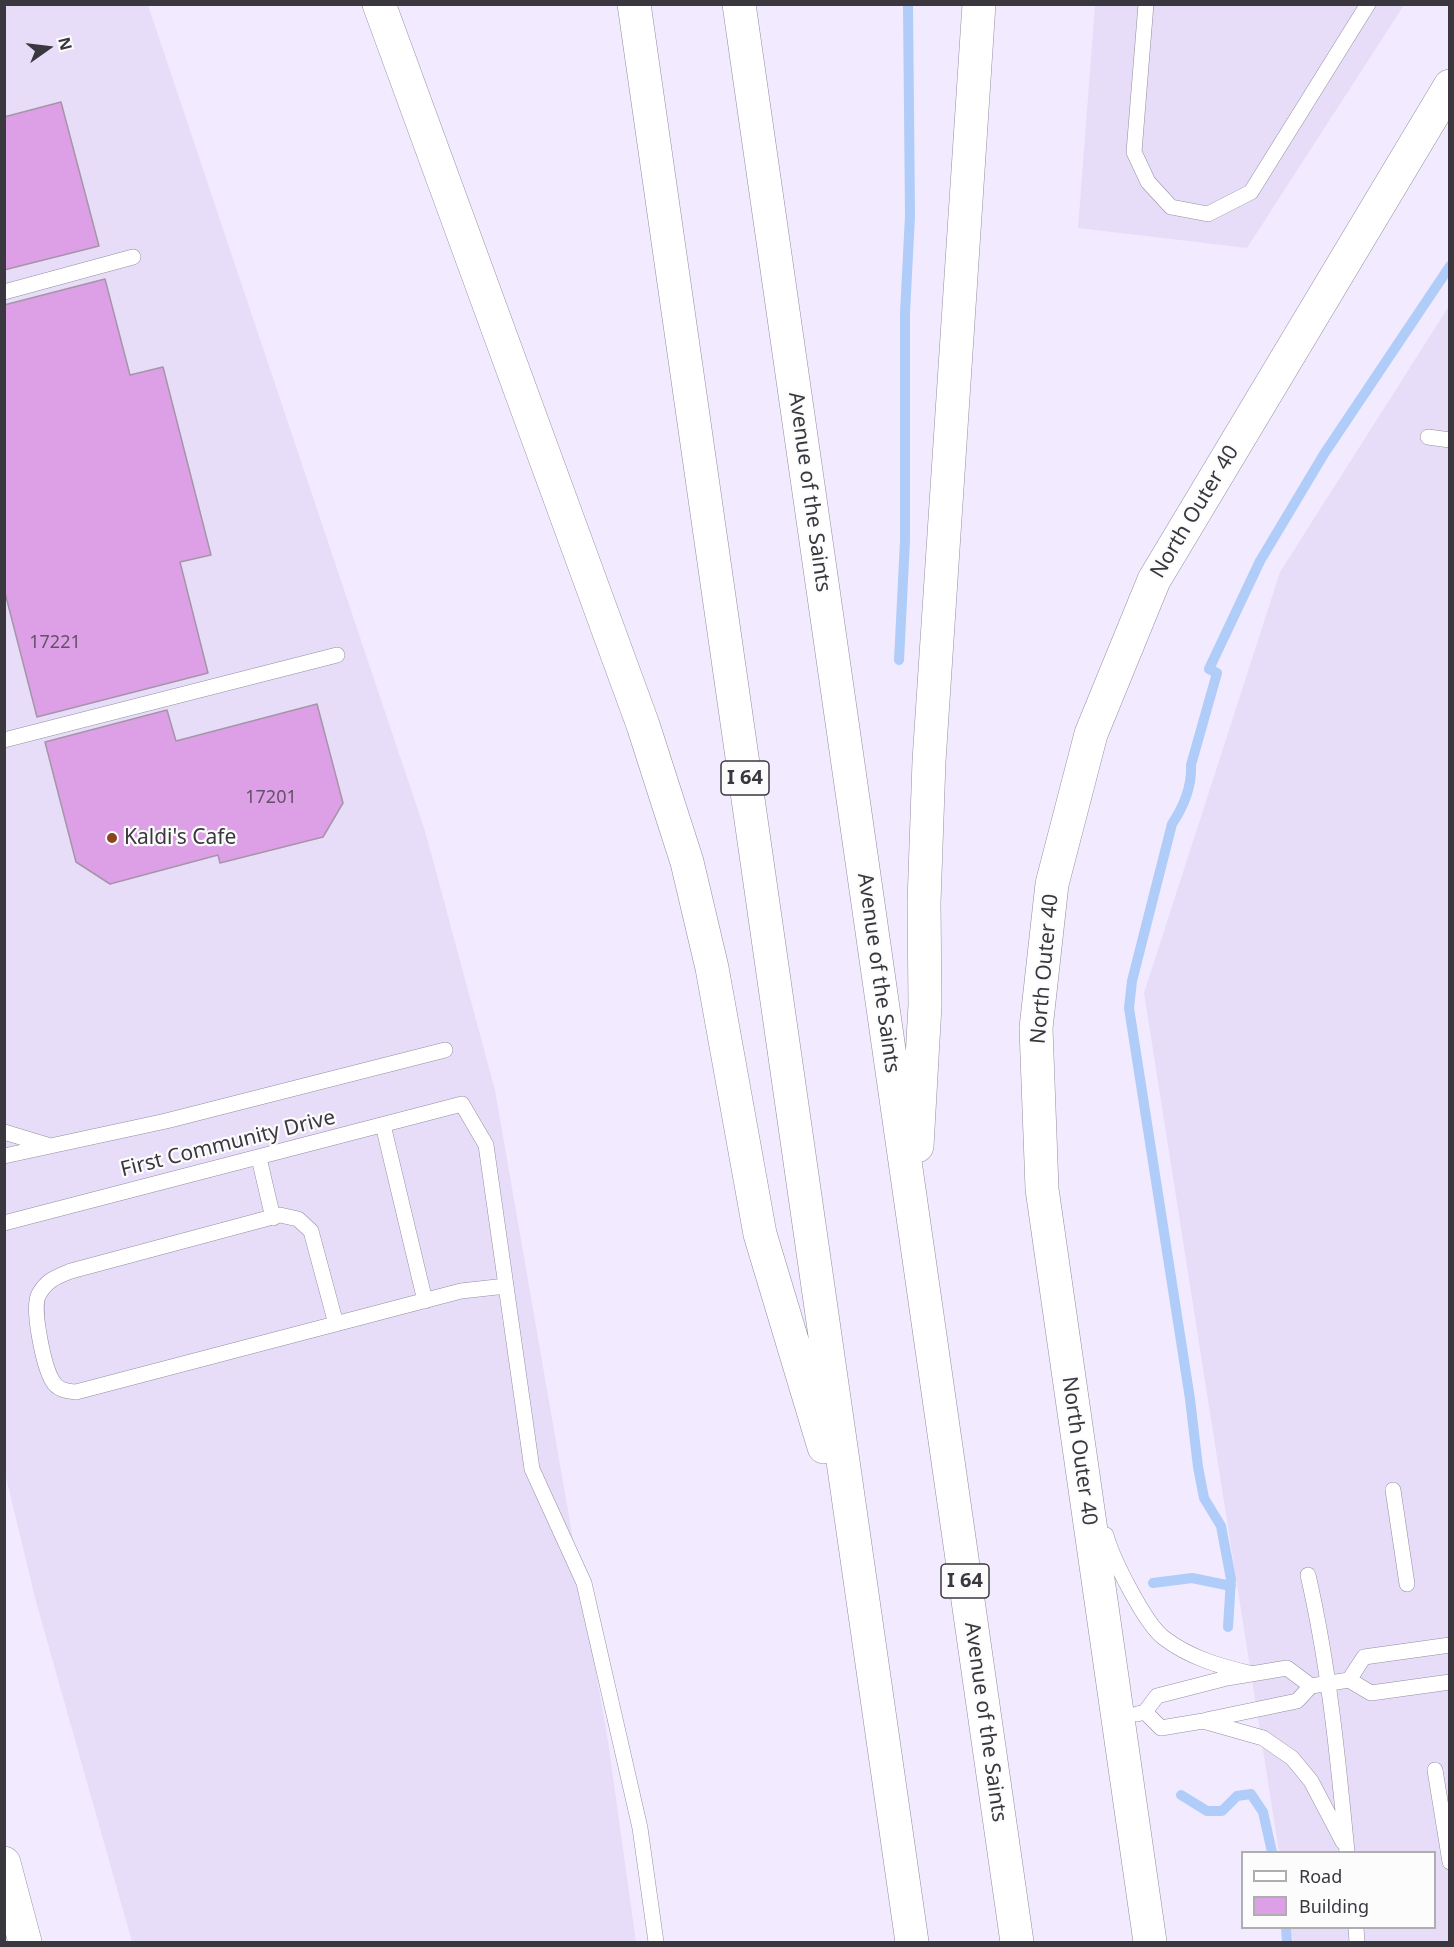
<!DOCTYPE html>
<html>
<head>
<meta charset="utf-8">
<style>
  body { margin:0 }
  #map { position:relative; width:1454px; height:1947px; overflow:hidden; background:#f2ebff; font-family:"Noto Sans",sans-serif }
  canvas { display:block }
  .frame { position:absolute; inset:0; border:6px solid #3a373f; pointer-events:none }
  .legend { position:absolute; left:1241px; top:1851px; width:195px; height:78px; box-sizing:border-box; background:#fcfcfc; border:2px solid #aeadb0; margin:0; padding:8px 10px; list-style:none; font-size:18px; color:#3a373f }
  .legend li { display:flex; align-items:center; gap:12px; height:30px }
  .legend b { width:30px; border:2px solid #aeadb0 }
  .north { position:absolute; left:18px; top:18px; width:60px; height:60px; -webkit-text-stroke:4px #fcfcfc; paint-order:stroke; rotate:76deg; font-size:16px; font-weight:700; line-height:24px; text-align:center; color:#3a373f }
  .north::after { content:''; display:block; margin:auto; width:21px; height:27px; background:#3a373f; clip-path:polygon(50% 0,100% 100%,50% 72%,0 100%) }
</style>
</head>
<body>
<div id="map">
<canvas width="1454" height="1947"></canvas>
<div class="frame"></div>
<ul class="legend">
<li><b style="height:8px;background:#fff"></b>Road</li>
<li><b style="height:16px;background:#dda0e6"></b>Building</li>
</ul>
<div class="north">N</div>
</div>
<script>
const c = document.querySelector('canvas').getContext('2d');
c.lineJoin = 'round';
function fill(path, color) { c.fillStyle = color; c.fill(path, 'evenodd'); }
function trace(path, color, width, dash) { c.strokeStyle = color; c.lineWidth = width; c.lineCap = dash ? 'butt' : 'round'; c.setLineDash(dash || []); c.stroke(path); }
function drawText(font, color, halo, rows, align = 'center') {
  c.font = font + ' "Noto Sans",sans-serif'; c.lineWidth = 4.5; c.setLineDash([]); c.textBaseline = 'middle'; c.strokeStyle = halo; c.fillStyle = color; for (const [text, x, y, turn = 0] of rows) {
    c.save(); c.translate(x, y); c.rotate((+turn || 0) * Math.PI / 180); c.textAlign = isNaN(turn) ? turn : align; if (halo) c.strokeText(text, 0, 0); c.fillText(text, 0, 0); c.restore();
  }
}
const built = new Path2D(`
  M 4,5 L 148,5 L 425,831 L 495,1090 L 608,1741 L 636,1942 L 132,1942 L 35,1598 L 5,1473 Z
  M 1095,5 L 1404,5 L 1247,248 L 1078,228 Z
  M 1449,306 L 1449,1942 L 1293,1942 L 1291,1928 L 1434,1928 L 1434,1852 L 1279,1852 L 1144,993 L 1280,572 Z`);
const stream = new Path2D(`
  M 899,660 L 905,541 L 905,313 L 910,216 L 908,4
  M 1153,1583 L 1192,1578 L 1231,1586
  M 1228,1627 L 1231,1579 L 1221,1526 L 1204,1498 L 1198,1467 L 1190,1399 L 1129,1008 L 1132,981 L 1172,824 C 1184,806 1192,787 1191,765 L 1217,673 L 1209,669 L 1260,561 L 1324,454 L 1450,266
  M 1181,1795 L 1207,1811 L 1222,1811 L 1237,1796 L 1251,1794 L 1263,1812 L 1272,1852
  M 1286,1928 L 1287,1942`);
const building = new Path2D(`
  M 61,102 L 99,246 L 4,270 L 4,117 Z
  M 105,279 L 130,375 L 163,367 L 211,555 L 180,562 L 208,673 L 37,717 L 4,589 L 4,305 Z
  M 317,704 L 343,803 L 323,837 L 220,863 L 218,855 L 110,884 L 76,862 L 45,742 L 167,710 L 176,741 Z`);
const lane = new Path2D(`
  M 1146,4 L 1134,152 L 1148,182 L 1171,207 L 1208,214 L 1251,192 L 1368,4
  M 4,292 L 133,257
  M 1428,437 L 1450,440
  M 4,740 L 337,655
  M 383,1125 L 425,1301
  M 4,1132 L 47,1145
  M 4,1156 L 166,1121 L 445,1050
  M 259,1158 L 273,1218
  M 4,1223 L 462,1104 L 486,1145 L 532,1469 L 584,1583 L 640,1828 L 656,1942
  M 336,1324 L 311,1231 L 298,1219 L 280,1215 L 71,1271 C 56,1277 47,1280 39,1294 C 31,1308 44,1366 52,1380 C 57,1390 66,1391 76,1392 L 461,1291 L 506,1286
  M 1393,1490 L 1407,1584
  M 1106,1535 C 1112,1558 1145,1624 1164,1638 C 1190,1658 1222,1667 1253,1674
  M 1308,1575 C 1329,1666 1338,1759 1347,1852
  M 1349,1680 L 1364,1657 L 1450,1645
  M 1145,1712 L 1161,1728 L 1203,1721 L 1263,1738 L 1292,1758 L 1311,1781 L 1343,1842
  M 1137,1714 L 1145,1712 L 1157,1696 L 1227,1678 L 1287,1668 L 1311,1686
  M 1206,1720 L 1297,1701 L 1311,1686 L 1349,1680 L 1371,1693 L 1450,1682
  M 1435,1770 L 1450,1862
  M 1356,1928 L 1357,1942`);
const secondary = new Path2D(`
  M 1150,1942 L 1042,1189 L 1036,1028 L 1052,884 L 1091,734 L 1154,580 L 1450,86`);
const primary = new Path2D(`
  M 4,1863 L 25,1942`);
const highway = new Path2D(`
  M 379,4 L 643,725 L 687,862 L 712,968 L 760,1234 L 824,1447
  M 634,4 L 912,1942
  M 739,4 L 1017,1942
  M 917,1146 L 925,1005 L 924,903 L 929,761 L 979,4`);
const markers = [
  [112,838,6,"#8a441f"]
];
const numberNames = [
  ["17221",55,643],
  ["17201",271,798]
];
const shields = [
  [745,778,48],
  [965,1581,48]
];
const shieldNames = [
  ["I 64",745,778],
  ["I 64",965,1581]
];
const streetNames = [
  ["Avenue of the Saints",809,492,82],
  ["North Outer 40",1195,512,-59],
  ["North Outer 40",1045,969,-85],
  ["Avenue of the Saints",878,973,82],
  ["First Community Drive",228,1144,-14],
  ["North Outer 40",1079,1451,82],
  ["Avenue of the Saints",985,1722,82]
];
const poiNames = [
  ["Kaldi's Cafe",124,838]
];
fill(built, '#e7ddf9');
trace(stream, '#b0ccf9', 10);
fill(building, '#dda0e6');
trace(building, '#a496a6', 1.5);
trace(lane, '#948ea0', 16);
trace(secondary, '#948ea0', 34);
trace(primary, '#948ea0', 34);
trace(highway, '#948ea0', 34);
trace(lane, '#fff', 15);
trace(secondary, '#fff', 33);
trace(primary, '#fff', 33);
trace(highway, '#fff', 33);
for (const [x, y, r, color] of markers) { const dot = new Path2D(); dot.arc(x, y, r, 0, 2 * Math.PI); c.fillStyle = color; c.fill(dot); trace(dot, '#fcfcfc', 2); }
drawText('18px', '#635169', null, numberNames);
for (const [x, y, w] of shields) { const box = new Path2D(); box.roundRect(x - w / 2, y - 17, w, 34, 4.5); c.fillStyle = '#fcfcfc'; c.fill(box); trace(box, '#3a373f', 1.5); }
drawText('bold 20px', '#3a373f', null, shieldNames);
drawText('21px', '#3a373f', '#fcfcfc', streetNames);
drawText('21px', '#3a373f', '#fcfcfc', poiNames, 'left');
</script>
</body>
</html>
